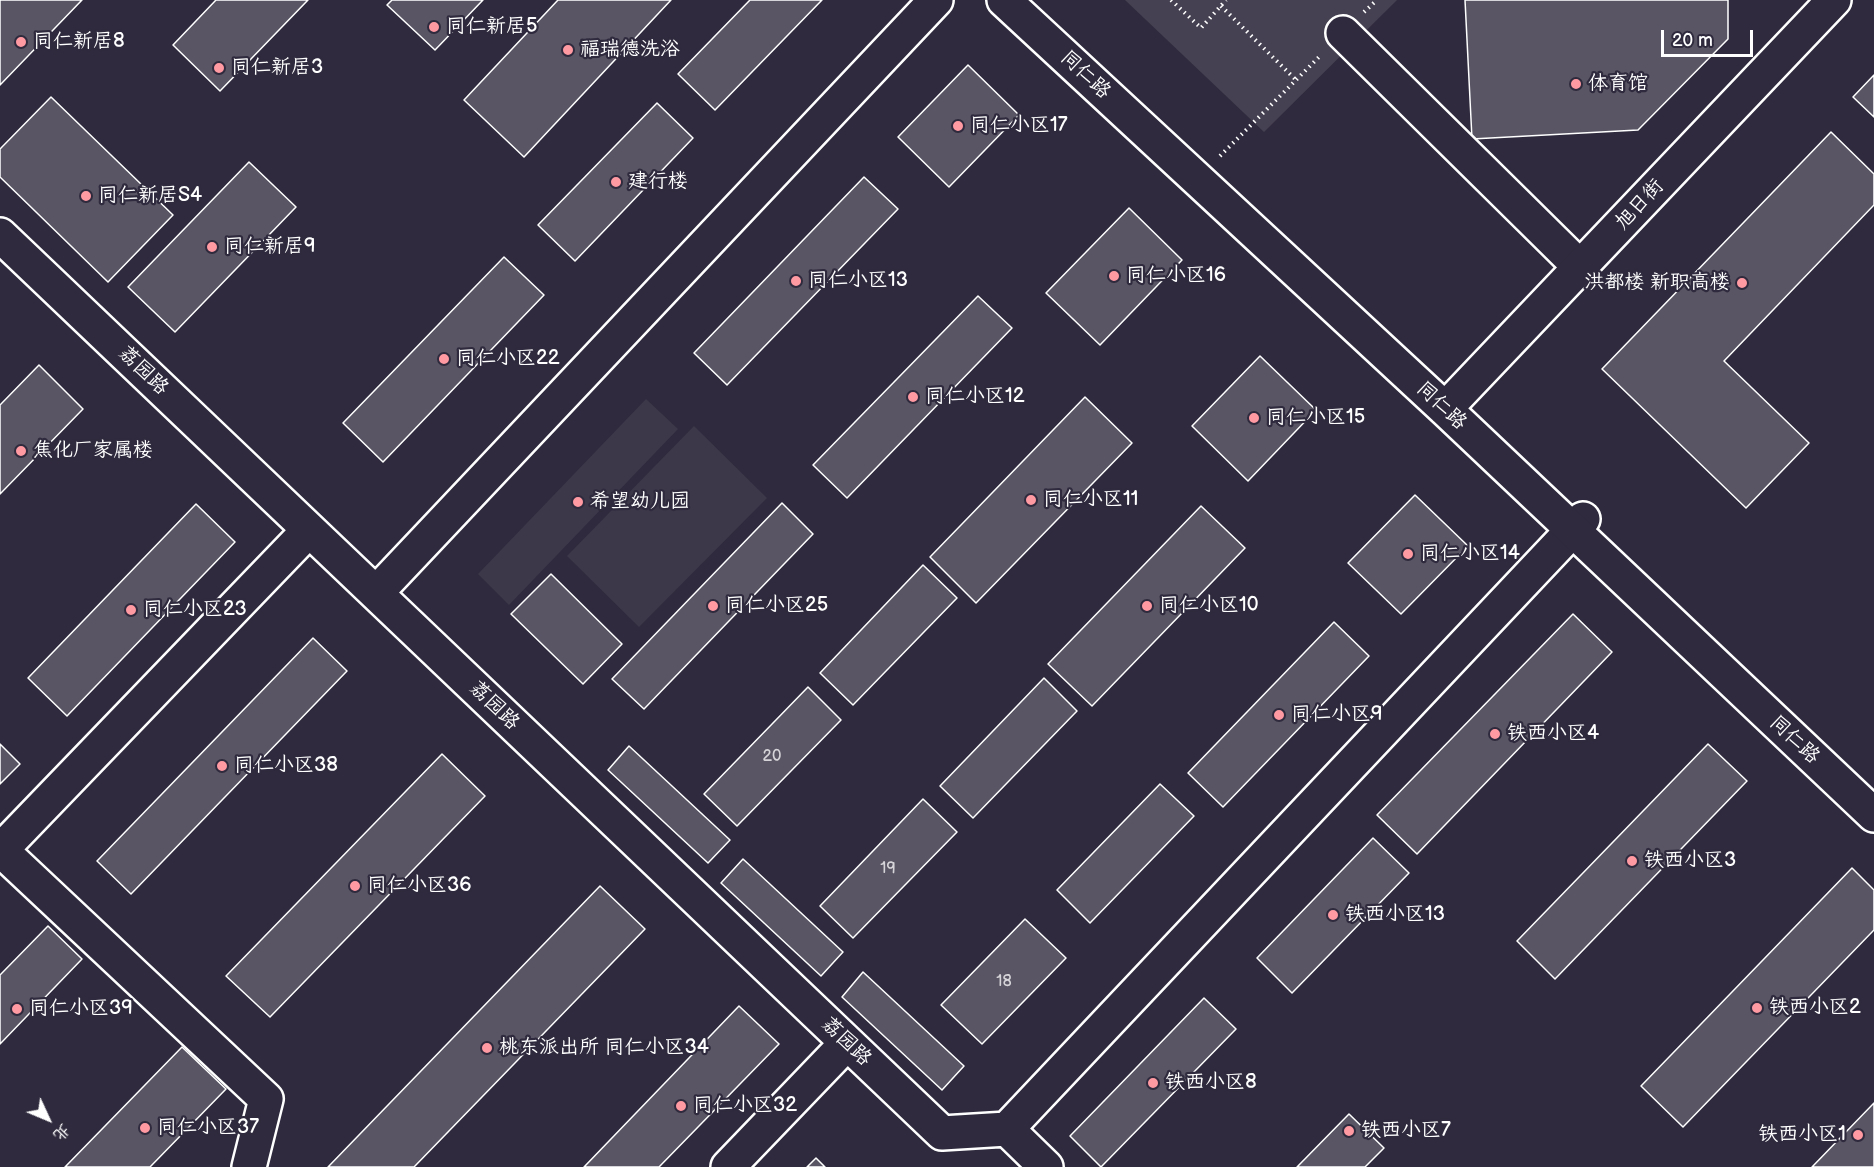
<!DOCTYPE html>
<html>
<head>
<meta charset="utf-8">
<style>
  body { margin:0 }
  #map { position:relative; width:1874px; height:1167px; overflow:hidden; background:#2f2a3d; font-family:"Balsamiq Sans","LXGW WenKai TC",sans-serif }
  canvas { display:block }
  .north { position:absolute; left:18px; top:1089px; width:60px; height:60px; -webkit-text-stroke:4px #2f2a3d; paint-order:stroke; rotate:134deg; font-size:16px; font-weight:700; line-height:24px; text-align:center; color:#fff }
  .north::after { content:''; display:block; margin:auto; width:21px; height:27px; background:#fff; clip-path:polygon(50% 0,100% 100%,50% 72%,0 100%) }
  .scale { position:absolute; left:1661px; top:30px; width:92px; height:27px; box-sizing:border-box; border:3px solid #fff; border-top:0; padding-left:8px; font-size:18px; line-height:21px; white-space:nowrap; color:#fff; -webkit-text-stroke:4px #2f2a3d; paint-order:stroke }
</style>
</head>
<body>
<div id="map">
<canvas width="1874" height="1167"></canvas>
<div class="north">北</div>
<div class="scale">20 m</div>
</div>
<script>
const c = document.querySelector('canvas').getContext('2d');
c.lineJoin = 'round';
function fill(path, color) { c.fillStyle = color; c.fill(path, 'evenodd'); }
function trace(path, color, width, dash) { c.strokeStyle = color; c.lineWidth = width; c.lineCap = dash ? 'butt' : 'round'; c.setLineDash(dash || []); c.stroke(path); }
function drawText(font, color, halo, rows, align = 'center') {
  c.font = font + ' "Balsamiq Sans","LXGW WenKai TC",sans-serif'; c.lineWidth = 4.5; c.setLineDash([]); c.textBaseline = 'middle'; c.strokeStyle = halo; c.fillStyle = color; for (const [text, x, y, turn = 0] of rows) {
    c.save(); c.translate(x, y); c.rotate((+turn || 0) * Math.PI / 180); c.textAlign = isNaN(turn) ? turn : align; if (halo) c.strokeText(text, 0, 0); c.fillText(text, 0, 0); c.restore();
  }
}
const built = new Path2D(`
  M 646,399 L 678,429 L 509,605 L 478,574 Z
  M 694,426 L 767,498 L 639,627 L 567,556 Z`);
const green = new Path2D(`
  M 1125,0 L 1397,0 L 1264,132 Z`);
const building = new Path2D(`
  M 0,0 L 82,0 L 0,85 Z
  M 216,0 L 308,0 L 220,91 L 173,45 Z
  M 392,0 L 483,0 L 435,50 L 387,5 Z
  M 558,0 L 671,0 L 524,157 L 464,100 Z
  M 750,0 L 822,0 L 715,110 L 678,74 Z
  M 1465,0 L 1728,0 L 1728,39 L 1638,130 L 1472,139 Z
  M 968,65 L 1019,115 L 949,187 L 898,137 Z
  M 1874,75 L 1874,117 L 1853,97 Z
  M 51,97 L 173,215 L 108,282 L 0,177 L 0,149 Z
  M 657,103 L 693,138 L 575,261 L 538,225 Z
  M 1831,132 L 1874,174 L 1874,205 L 1724,361 L 1809,443 L 1746,508 L 1602,369 Z
  M 249,162 L 296,207 L 175,332 L 128,287 Z
  M 864,177 L 898,209 L 727,385 L 694,353 Z
  M 1129,208 L 1182,260 L 1100,345 L 1046,293 Z
  M 504,257 L 544,295 L 383,462 L 343,423 Z
  M 978,296 L 1012,328 L 847,498 L 813,465 Z
  M 1260,356 L 1316,410 L 1248,481 L 1192,426 Z
  M 39,365 L 83,409 L 0,494 L 0,405 Z
  M 1085,397 L 1132,443 L 976,603 L 930,557 Z
  M 1415,495 L 1468,546 L 1401,614 L 1348,563 Z
  M 782,503 L 813,534 L 644,709 L 612,679 Z
  M 196,504 L 235,542 L 67,716 L 28,678 Z
  M 1201,506 L 1245,548 L 1092,706 L 1048,664 Z
  M 923,565 L 957,598 L 853,705 L 820,673 Z
  M 551,574 L 622,644 L 583,684 L 511,614 Z
  M 1573,614 L 1612,652 L 1417,854 L 1377,815 Z
  M 1334,622 L 1369,656 L 1223,807 L 1188,773 Z
  M 313,638 L 347,671 L 131,894 L 97,861 Z
  M 1044,678 L 1077,711 L 973,818 L 940,786 Z
  M 808,687 L 841,720 L 737,826 L 704,794 Z
  M 0,744 L 20,764 L 0,784 Z
  M 1708,744 L 1747,781 L 1555,979 L 1517,941 Z
  M 629,746 L 730,840 L 708,863 L 608,770 Z
  M 442,754 L 485,796 L 270,1017 L 226,976 Z
  M 1160,784 L 1194,816 L 1090,923 L 1057,890 Z
  M 923,799 L 957,832 L 853,938 L 820,906 Z
  M 1373,838 L 1409,873 L 1292,993 L 1257,958 Z
  M 743,859 L 843,952 L 821,976 L 721,883 Z
  M 1852,868 L 1874,890 L 1874,930 L 1683,1127 L 1641,1086 Z
  M 600,886 L 645,929 L 414,1167 L 328,1167 Z
  M 1025,919 L 1066,958 L 982,1044 L 941,1005 Z
  M 48,926 L 82,959 L 0,1044 L 0,975 Z
  M 863,972 L 964,1066 L 942,1090 L 842,997 Z
  M 1204,998 L 1236,1029 L 1101,1167 L 1070,1136 Z
  M 739,1006 L 779,1044 L 659,1167 L 584,1167 Z
  M 182,1047 L 226,1089 L 150,1167 L 65,1167 Z
  M 1874,1103 L 1874,1167 L 1812,1167 Z
  M 1349,1114 L 1384,1148 L 1365,1167 L 1297,1167 Z
  M 816,1158 L 825,1167 L 807,1167 Z`);
const path = new Path2D(`
  M 1171,0 L 1201,28 L 1226,0
  M 1221,6 L 1296,80
  M 1364,12 L 1377,0
  M 1220,156 L 1321,55`);
const minor = new Path2D(`
  M 1343,33 L 1581,268
  M 0,235 L 942,1133 L 1007,1129
  M 376,593 L 936,0
  M 1,850 L 266,1099 L 249,1167
  M 0,851 L 309,530
  M 1007,1129 L 1583,519
  M 1007,1129 L 1046,1167
  M 728,1167 L 847,1043`);
const major = new Path2D(`
  M 1004,0 L 1445,409 L 1874,815
  M 1445,409 L 1834,0`);
const markers = [
  [434,27,6,"#ff9aa2"],
  [21,42,6,"#ff9aa2"],
  [568,50,6,"#ff9aa2"],
  [219,68,6,"#ff9aa2"],
  [1576,84,6,"#ff9aa2"],
  [958,126,6,"#ff9aa2"],
  [616,182,6,"#ff9aa2"],
  [86,196,6,"#ff9aa2"],
  [212,247,6,"#ff9aa2"],
  [1114,276,6,"#ff9aa2"],
  [796,281,6,"#ff9aa2"],
  [1742,283,6,"#ff9aa2"],
  [444,359,6,"#ff9aa2"],
  [913,397,6,"#ff9aa2"],
  [1254,418,6,"#ff9aa2"],
  [21,451,6,"#ff9aa2"],
  [1031,500,6,"#ff9aa2"],
  [578,502,6,"#ff9aa2"],
  [1408,554,6,"#ff9aa2"],
  [713,606,6,"#ff9aa2"],
  [1147,606,6,"#ff9aa2"],
  [131,610,6,"#ff9aa2"],
  [1279,715,6,"#ff9aa2"],
  [1495,734,6,"#ff9aa2"],
  [222,766,6,"#ff9aa2"],
  [1632,861,6,"#ff9aa2"],
  [355,886,6,"#ff9aa2"],
  [1333,915,6,"#ff9aa2"],
  [1757,1008,6,"#ff9aa2"],
  [17,1009,6,"#ff9aa2"],
  [487,1048,6,"#ff9aa2"],
  [1153,1083,6,"#ff9aa2"],
  [681,1106,6,"#ff9aa2"],
  [145,1128,6,"#ff9aa2"],
  [1349,1131,6,"#ff9aa2"],
  [1858,1135,6,"#ff9aa2"]
];
const numberNames = [
  ["20",772,757],
  ["19",888,869],
  ["18",1004,982]
];
const poiNames = [
  ["同仁新居5",446,27],
  ["同仁新居8",33,42],
  ["福瑞德洗浴",580,50],
  ["同仁新居3",231,68],
  ["体育馆",1588,84],
  ["同仁小区17",970,126],
  ["建行楼",628,182],
  ["同仁新居S4",98,196],
  ["同仁新居9",224,247],
  ["同仁小区16",1126,276],
  ["同仁小区13",808,281],
  ["洪都楼 新职高楼",1730,283,"right"],
  ["同仁小区22",456,359],
  ["同仁小区12",925,397],
  ["同仁小区15",1266,418],
  ["焦化厂家属楼",33,451],
  ["同仁小区11",1043,500],
  ["希望幼儿园",590,502],
  ["同仁小区14",1420,554],
  ["同仁小区25",725,606],
  ["同仁小区10",1159,606],
  ["同仁小区23",143,610],
  ["同仁小区9",1291,715],
  ["铁西小区4",1507,734],
  ["同仁小区38",234,766],
  ["铁西小区3",1644,861],
  ["同仁小区36",367,886],
  ["铁西小区13",1345,915],
  ["铁西小区2",1769,1008],
  ["同仁小区39",29,1009],
  ["桃东派出所 同仁小区34",499,1048],
  ["铁西小区8",1165,1083],
  ["同仁小区32",693,1106],
  ["同仁小区37",157,1128],
  ["铁西小区7",1361,1131],
  ["铁西小区1",1846,1135,"right"]
];
const streetNames = [
  ["同仁路",1085,75,43],
  ["旭日街",1640,205,-47],
  ["荔园路",143,371,44],
  ["同仁路",1441,406,43],
  ["荔园路",494,706,44],
  ["同仁路",1794,740,43],
  ["荔园路",846,1042,44]
];
fill(built, '#3c3749');
fill(green, '#464152');
fill(building, '#595564');
trace(building, '#fff', 1.5);
trace(minor, '#fff', 38);
trace(major, '#fff', 38);
trace(path, '#fff', 4, [1.5, 4.5]);
trace(minor, '#2f2a3d', 33);
trace(major, '#2f2a3d', 33);
for (const [x, y, r, color] of markers) { const dot = new Path2D(); dot.arc(x, y, r, 0, 2 * Math.PI); c.fillStyle = color; c.fill(dot); trace(dot, '#2f2a3d', 2); }
drawText('16px', '#d6d4d8', null, numberNames);
drawText('20px', '#fff', '#2f2a3d', poiNames, 'left');
drawText('20px', '#fff', '#2f2a3d', streetNames);
</script>
</body>
</html>
